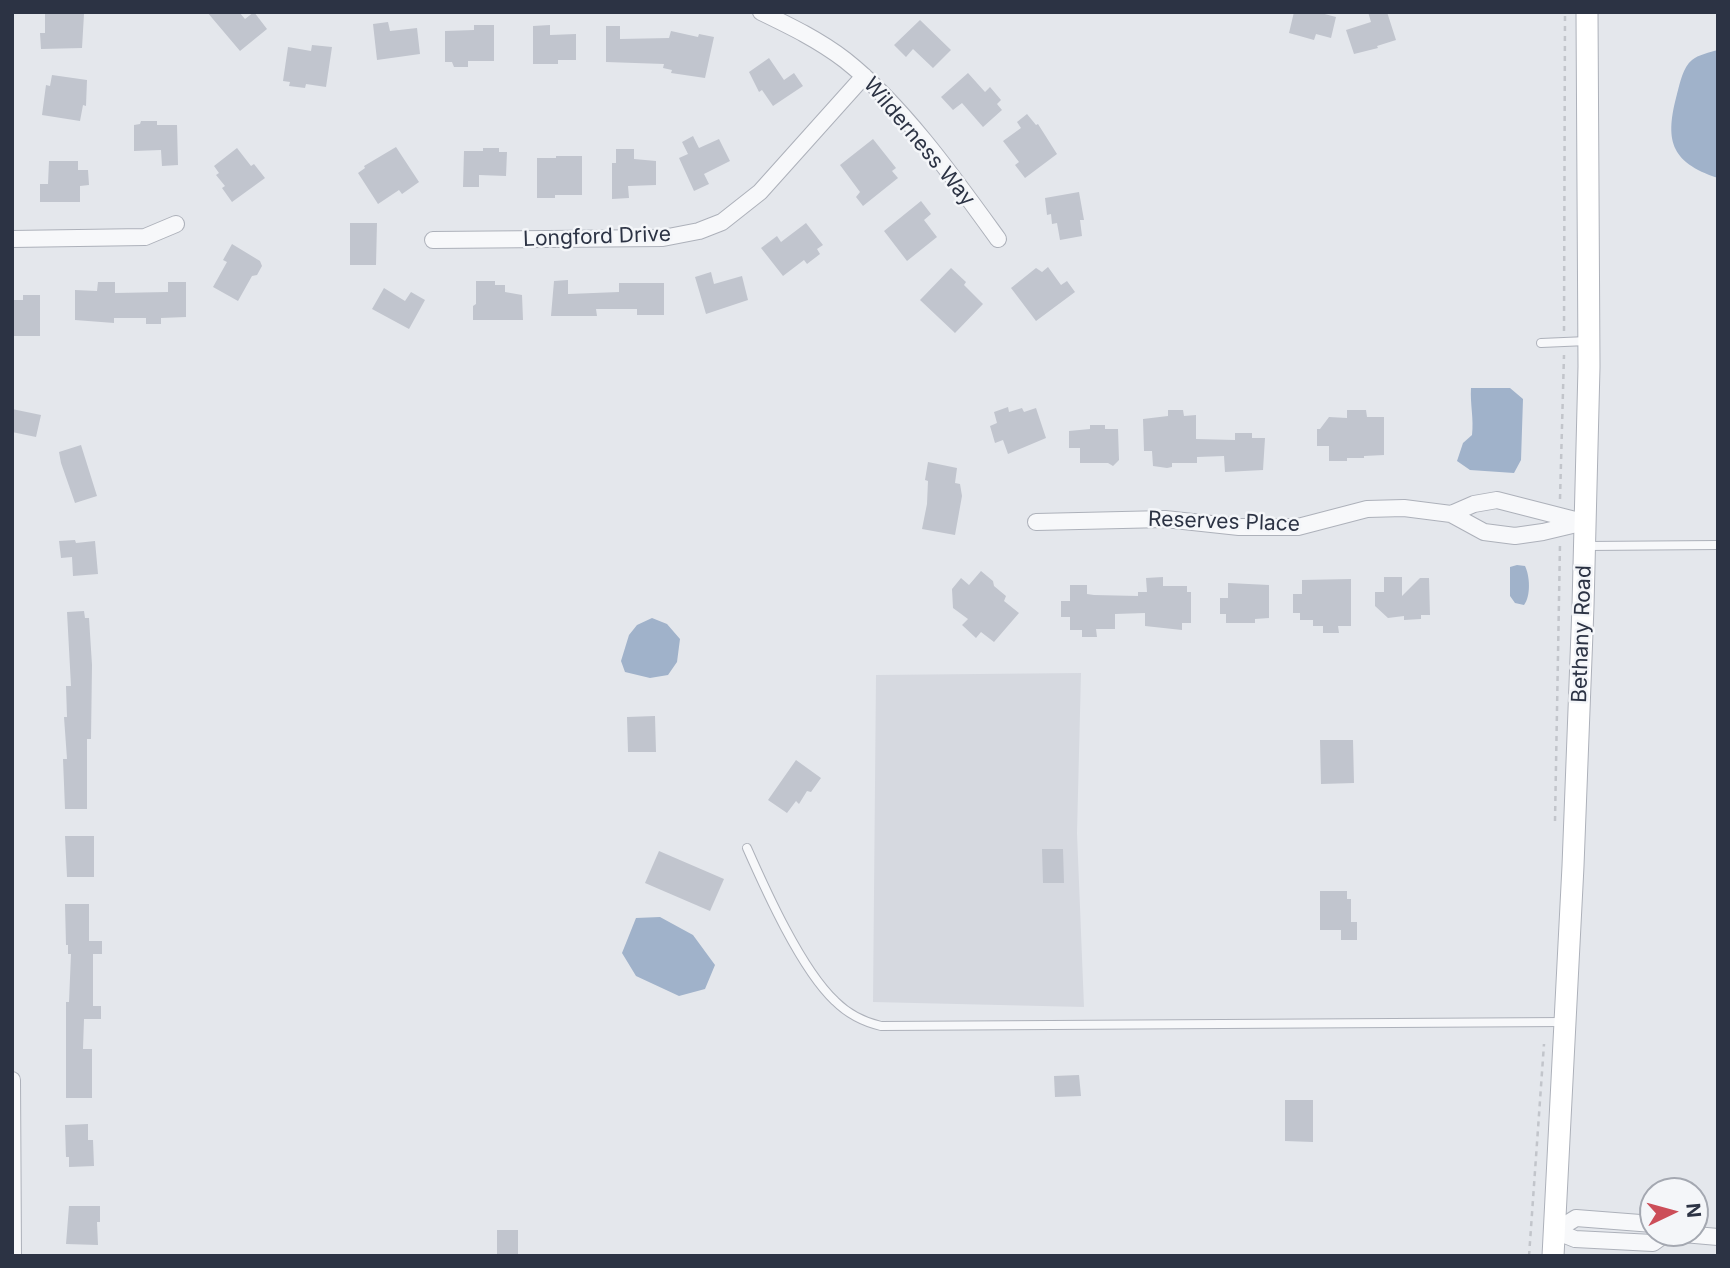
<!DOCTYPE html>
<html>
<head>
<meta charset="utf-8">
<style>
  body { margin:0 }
  #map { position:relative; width:1730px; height:1268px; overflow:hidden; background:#e4e7ec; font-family:Inter,sans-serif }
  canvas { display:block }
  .frame { position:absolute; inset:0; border:14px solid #2c3344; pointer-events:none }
  .north { position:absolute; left:1639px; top:1177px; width:70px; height:70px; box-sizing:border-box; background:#f4f6f9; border:2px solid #a4a8b1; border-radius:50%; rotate:85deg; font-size:19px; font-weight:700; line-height:28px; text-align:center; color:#2c3344 }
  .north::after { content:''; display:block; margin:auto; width:24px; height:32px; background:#cc4e59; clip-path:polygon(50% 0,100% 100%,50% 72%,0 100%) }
</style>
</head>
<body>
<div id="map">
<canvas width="1730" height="1268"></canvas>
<div class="frame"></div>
<div class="north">N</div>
</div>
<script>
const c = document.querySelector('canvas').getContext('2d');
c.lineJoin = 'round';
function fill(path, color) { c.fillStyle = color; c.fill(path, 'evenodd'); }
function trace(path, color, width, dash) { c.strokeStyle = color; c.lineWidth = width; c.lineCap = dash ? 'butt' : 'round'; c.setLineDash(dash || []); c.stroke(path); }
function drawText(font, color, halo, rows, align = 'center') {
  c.font = font + ' Inter,sans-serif'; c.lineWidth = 5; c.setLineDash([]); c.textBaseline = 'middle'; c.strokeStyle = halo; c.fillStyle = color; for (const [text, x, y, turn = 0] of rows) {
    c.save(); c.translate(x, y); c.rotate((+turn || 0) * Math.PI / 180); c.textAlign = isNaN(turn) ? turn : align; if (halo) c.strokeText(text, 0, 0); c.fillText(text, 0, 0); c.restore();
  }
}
const built = new Path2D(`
  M 1081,673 L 1077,833 L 1084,1007 L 873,1002 L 876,675 Z`);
const water = new Path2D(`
  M 1718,50 L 1718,178 C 1669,162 1665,139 1677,94 C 1680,83 1683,67 1692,60 C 1698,55 1710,52 1718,50 Z
  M 1471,388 L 1510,388 L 1523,399 L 1521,460 L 1514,473 L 1470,470 L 1457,461 L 1463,443 L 1472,435 C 1474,419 1470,404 1471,388 Z
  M 1517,565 L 1525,566 C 1530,576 1531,596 1524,605 L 1515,603 L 1510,596 L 1510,567 Z
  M 652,618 L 667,624 L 680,639 L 677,662 L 668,675 L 650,678 L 625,672 L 621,661 L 629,635 L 637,625 Z
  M 660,917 L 693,935 L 715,965 L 705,989 L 679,996 L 636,976 L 622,953 L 636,918 Z`);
const building = new Path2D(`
  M 45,12 L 81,12 L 81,14 L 84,14 L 82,48 L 41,49 L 40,33 L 45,33 Z
  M 207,12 L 239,12 L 245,19 L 254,12 L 267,29 L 240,51 Z
  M 1294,12 L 1317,12 L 1336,17 L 1331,38 L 1316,34 L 1314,40 L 1289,33 Z
  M 1368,12 L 1387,12 L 1396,40 L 1377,46 L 1378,48 L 1354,54 L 1346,30 L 1371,22 Z
  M 920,20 L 951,50 L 933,68 L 913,49 L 906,57 L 894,45 Z
  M 388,22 L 390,31 L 417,28 L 420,54 L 377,60 L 373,24 Z
  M 474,25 L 494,25 L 494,61 L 468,61 L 468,67 L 454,67 L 452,62 L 445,62 L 445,31 L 474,30 Z
  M 550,25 L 550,35 L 576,34 L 576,60 L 558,60 L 558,64 L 533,64 L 533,26 Z
  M 606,26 L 620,26 L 620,39 L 669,38 L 671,31 L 698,37 L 699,34 L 714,37 L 705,78 L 671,73 L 672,70 L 663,68 L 664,64 L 606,62 Z
  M 312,45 L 332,47 L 326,87 L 306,84 L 305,88 L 289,86 L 290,82 L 283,81 L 288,47 L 311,51 Z
  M 769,58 L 784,80 L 794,73 L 803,86 L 773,106 L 762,90 L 759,92 L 749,72 Z
  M 968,73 L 985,92 L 990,87 L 1001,100 L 997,104 L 1002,110 L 983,127 L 962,103 L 953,110 L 941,97 Z
  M 52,75 L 87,80 L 86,106 L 83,105 L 80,121 L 42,115 L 46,85 L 50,86 Z
  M 1027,114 L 1036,125 L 1038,124 L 1057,154 L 1025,178 L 1015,165 L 1019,162 L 1003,141 L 1021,128 L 1017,122 Z
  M 141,121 L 157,121 L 157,125 L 177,125 L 178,165 L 162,166 L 161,150 L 134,151 L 134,125 L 140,124 Z
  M 693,136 L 699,148 L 719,139 L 730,161 L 704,174 L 709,184 L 694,191 L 679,158 L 688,154 L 682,142 Z
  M 873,139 L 896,168 L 892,171 L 898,178 L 863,206 L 856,197 L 860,192 L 840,165 Z
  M 396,147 L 419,182 L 402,194 L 399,190 L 378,204 L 358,173 L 365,168 L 364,166 Z
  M 237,148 L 251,166 L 254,164 L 265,178 L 232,202 L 222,188 L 225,186 L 216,175 L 219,173 L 214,166 Z
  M 483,148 L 499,148 L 499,152 L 507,152 L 506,176 L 479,175 L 479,187 L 463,187 L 464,151 L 483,151 Z
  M 616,149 L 634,149 L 634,159 L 656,161 L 656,185 L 628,186 L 629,198 L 612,199 L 612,163 L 616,163 Z
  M 556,156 L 582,156 L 582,195 L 555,195 L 555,198 L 537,198 L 537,158 L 556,158 Z
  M 49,161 L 78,161 L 78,170 L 88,170 L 89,185 L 80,186 L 80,202 L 40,202 L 40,184 L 48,184 Z
  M 1079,192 L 1084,220 L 1080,220 L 1082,236 L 1060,240 L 1057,223 L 1052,224 L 1051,214 L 1047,215 L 1045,198 Z
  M 921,201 L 931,214 L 924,220 L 937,237 L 907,261 L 884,231 Z
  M 350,223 L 377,223 L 376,265 L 350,265 Z
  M 806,223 L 823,245 L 817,249 L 820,254 L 807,264 L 804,260 L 783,276 L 761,248 L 777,236 L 781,242 Z
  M 232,244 L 260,261 L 262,266 L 257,275 L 252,276 L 238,301 L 213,287 L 227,262 L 223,260 Z
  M 1048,267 L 1061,285 L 1067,281 L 1075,292 L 1036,321 L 1011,288 L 1036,268 L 1042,272 Z
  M 951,268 L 966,282 L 964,285 L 983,304 L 955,333 L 920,300 Z
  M 711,272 L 714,284 L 742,276 L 748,300 L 706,314 L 695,277 Z
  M 568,280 L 568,294 L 619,292 L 619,283 L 664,283 L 664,315 L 637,315 L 637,309 L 596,309 L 597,316 L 551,316 L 554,281 Z
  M 476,281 L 495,281 L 495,285 L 505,285 L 505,292 L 522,295 L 523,320 L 473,320 L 473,306 L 476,304 Z
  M 98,282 L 115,282 L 115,293 L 168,292 L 168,282 L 186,282 L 186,317 L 161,318 L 161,324 L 146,324 L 146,318 L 114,318 L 114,323 L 75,320 L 75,290 L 97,291 Z
  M 384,288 L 405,301 L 411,292 L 425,300 L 409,329 L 372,309 Z
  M 23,295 L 40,295 L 40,336 L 12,336 L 12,300 L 23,300 Z
  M 1008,407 L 1009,412 L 1022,408 L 1024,412 L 1036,408 L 1046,438 L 1008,454 L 1003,440 L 995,443 L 990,426 L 997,423 L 994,412 Z
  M 12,409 L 41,415 L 36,437 L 12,432 Z
  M 1168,410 L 1183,410 L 1184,416 L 1196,415 L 1196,439 L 1235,440 L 1235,433 L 1252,433 L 1252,438 L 1265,438 L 1263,470 L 1225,472 L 1224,456 L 1197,457 L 1197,463 L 1172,463 L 1172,467 L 1167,468 L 1153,466 L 1152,451 L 1144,451 L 1143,419 L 1168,416 Z
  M 1347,410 L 1366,410 L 1367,417 L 1384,417 L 1384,455 L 1364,456 L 1364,458 L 1347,458 L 1347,461 L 1329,461 L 1329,446 L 1317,446 L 1317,429 L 1320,429 L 1329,417 L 1347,418 Z
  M 1090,425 L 1105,425 L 1105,429 L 1118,429 L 1119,460 L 1113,466 L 1108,463 L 1080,463 L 1080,448 L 1069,448 L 1069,431 L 1090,429 Z
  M 81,445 L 97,496 L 75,503 L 61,463 L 59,452 Z
  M 928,462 L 957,468 L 955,483 L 960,484 L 962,496 L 955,535 L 922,529 L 927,504 L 928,481 L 925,480 Z
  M 75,540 L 76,543 L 95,541 L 98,574 L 73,576 L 72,557 L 61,558 L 59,541 Z
  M 981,571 L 993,581 L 994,586 L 1006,596 L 1004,601 L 1019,613 L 994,642 L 981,632 L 976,638 L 962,625 L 968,619 L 953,608 L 952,589 L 961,578 L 969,585 Z
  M 1163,577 L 1163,586 L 1187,586 L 1187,592 L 1191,592 L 1191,623 L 1182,623 L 1182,630 L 1145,626 L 1145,613 L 1115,614 L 1115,629 L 1096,629 L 1097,637 L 1082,637 L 1082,630 L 1070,630 L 1070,617 L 1061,617 L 1061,601 L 1070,601 L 1070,585 L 1087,585 L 1087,594 L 1094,595 L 1138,596 L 1138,592 L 1147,592 L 1146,578 Z
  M 1384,577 L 1402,577 L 1402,596 L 1420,578 L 1429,578 L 1430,615 L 1421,615 L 1421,619 L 1404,620 L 1404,616 L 1388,618 L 1375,606 L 1375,592 L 1384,592 Z
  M 1351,579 L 1351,626 L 1338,626 L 1339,633 L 1323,633 L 1323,626 L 1313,626 L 1313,620 L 1300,620 L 1300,613 L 1293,613 L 1293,594 L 1302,594 L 1302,580 Z
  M 1228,583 L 1269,585 L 1269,618 L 1255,619 L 1255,623 L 1226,623 L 1226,614 L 1220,614 L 1220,598 L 1228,598 Z
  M 84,611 L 85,618 L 89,618 L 92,665 L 91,739 L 87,739 L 87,809 L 65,809 L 63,759 L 67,759 L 64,717 L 67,717 L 66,686 L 71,686 L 67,612 Z
  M 655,716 L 656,752 L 628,752 L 627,717 Z
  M 1320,740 L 1353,740 L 1354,783 L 1321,784 Z
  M 796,760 L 821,778 L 811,792 L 807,791 L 799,804 L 796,801 L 787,813 L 768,800 Z
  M 65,836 L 94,836 L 94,877 L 67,877 Z
  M 1042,849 L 1063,849 L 1064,883 L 1043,883 Z
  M 659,851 L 724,879 L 710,911 L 645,883 Z
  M 1320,891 L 1347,891 L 1347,899 L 1351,899 L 1351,922 L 1357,922 L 1357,940 L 1341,940 L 1341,930 L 1320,930 Z
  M 65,904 L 89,904 L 89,941 L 102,941 L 102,954 L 93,954 L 93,1006 L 101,1006 L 101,1019 L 84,1019 L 83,1049 L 92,1049 L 92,1098 L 66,1098 L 66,1002 L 69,1002 L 71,954 L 68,954 L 68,945 L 66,945 Z
  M 1079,1075 L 1081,1096 L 1055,1097 L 1054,1076 Z
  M 1285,1100 L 1313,1100 L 1313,1142 L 1285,1141 Z
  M 88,1124 L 88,1140 L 93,1140 L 94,1166 L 69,1167 L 69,1157 L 66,1157 L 65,1125 Z
  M 69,1206 L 100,1206 L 100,1222 L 97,1222 L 98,1245 L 66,1244 Z
  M 497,1230 L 518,1230 L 518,1256 L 497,1256 Z`);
const path = new Path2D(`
  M 1564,331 L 1565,12
  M 1560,499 L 1564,355
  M 1555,821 L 1560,544
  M 1529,1256 L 1544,1044`);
const lane = new Path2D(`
  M 1541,343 L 1587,341
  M 1587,546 L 1718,545
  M 747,848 C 766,891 801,969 835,1001 C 848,1014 864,1022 881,1026 L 1564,1022`);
const street = new Path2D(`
  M 761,12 C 790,26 819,40 845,60 C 903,106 954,178 998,239
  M 12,239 L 145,237 L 176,224
  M 433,240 L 663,238 L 699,231 L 722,222 L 760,192 L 864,76
  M 1451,514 L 1474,504 L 1497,500 L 1583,522
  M 1036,522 L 1165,519 L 1239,527 L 1298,527 L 1367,509 L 1404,508 L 1451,514 L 1484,532 L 1515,536 L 1543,532 L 1585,522
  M 12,1080 L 13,1256
  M 1555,1231 L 1575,1239 L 1653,1243 L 1667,1233
  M 1555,1231 L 1576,1218 L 1653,1224
  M 1672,1233 L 1718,1237`);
const secondary = new Path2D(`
  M 1553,1256 L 1573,866 L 1583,606 L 1589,367 L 1587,12`);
const streetNames = [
  ["Wilderness Way",919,142,50],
  ["Longford Drive",597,237,-2],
  ["Reserves Place",1224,522,2],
  ["Bethany Road",1582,634,-88]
];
fill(built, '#d6d9e0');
fill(water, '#a0b2ca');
fill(building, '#c1c5ce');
trace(lane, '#adb1ba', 10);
trace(street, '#adb1ba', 18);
trace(secondary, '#adb1ba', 23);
trace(path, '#c2c5cb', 2.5, [5, 5]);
trace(lane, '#f7f8fa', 8);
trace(street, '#f7f8fa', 16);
trace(secondary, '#fff', 21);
drawText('21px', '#2c3344', '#f4f6f9', streetNames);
</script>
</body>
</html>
